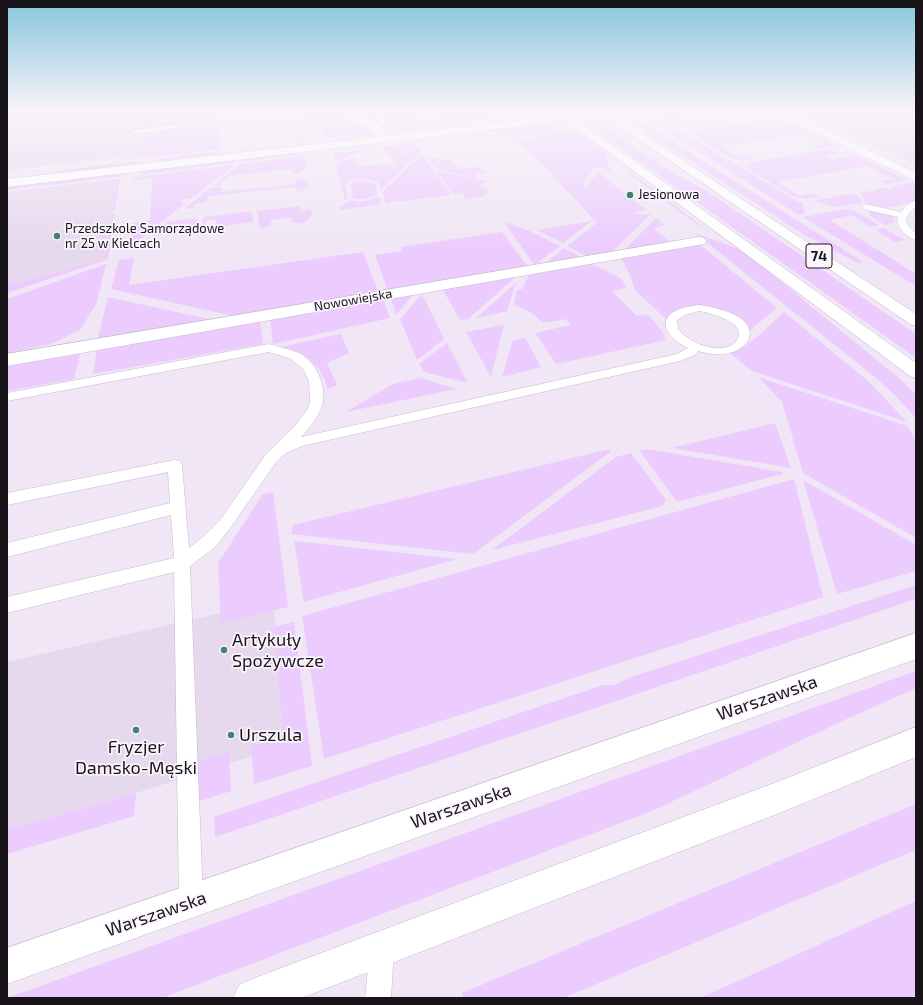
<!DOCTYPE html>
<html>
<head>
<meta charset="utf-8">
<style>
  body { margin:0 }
  #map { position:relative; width:923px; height:1005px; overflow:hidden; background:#f0e6f5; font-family:"Exo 2",sans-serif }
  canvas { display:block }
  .frame { position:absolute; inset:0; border:8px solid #181419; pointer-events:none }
</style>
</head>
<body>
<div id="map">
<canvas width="923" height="1005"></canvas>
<div class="frame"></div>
</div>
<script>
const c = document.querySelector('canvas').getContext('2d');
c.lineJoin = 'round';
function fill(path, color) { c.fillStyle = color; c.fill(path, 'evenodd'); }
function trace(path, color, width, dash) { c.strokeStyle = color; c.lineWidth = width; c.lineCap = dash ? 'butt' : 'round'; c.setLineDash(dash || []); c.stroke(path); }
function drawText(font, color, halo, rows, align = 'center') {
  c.font = font + ' "Exo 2",sans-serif'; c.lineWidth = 3.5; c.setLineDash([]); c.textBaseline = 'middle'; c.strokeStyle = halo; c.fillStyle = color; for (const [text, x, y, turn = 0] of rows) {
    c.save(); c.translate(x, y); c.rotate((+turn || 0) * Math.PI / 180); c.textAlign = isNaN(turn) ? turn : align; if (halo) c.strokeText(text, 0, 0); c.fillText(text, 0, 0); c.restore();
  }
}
const built = new Path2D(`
  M 7,109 L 214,109 L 221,149 L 123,160 L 121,157 L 7,170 Z
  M 793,109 L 916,109 L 916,166 L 817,119 L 802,110 Z
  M 117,181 L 104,259 L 7,286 L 7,193 Z
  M 273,601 L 287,745 L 136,793 L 7,830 L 7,662 Z`);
const green = new Path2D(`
  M 131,109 L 214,109 L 221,149 L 157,156 L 157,154 L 147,155 L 144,147 L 144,137 L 147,135 L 144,135 L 154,131 L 175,129 L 175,126 L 142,128 L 140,126 L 140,117 L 130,118 Z
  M 301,109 C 308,109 315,108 317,116 L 310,122 L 307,121 Z
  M 314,109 L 329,109 L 373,132 L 325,138 L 318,124 L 330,126 L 332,125 L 318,122 L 321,114 Z
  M 346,109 L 373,109 L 381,122 L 375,123 Z
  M 380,109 L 410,109 L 388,120 Z
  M 413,109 L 432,110 L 443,121 L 439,121 L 432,112 L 415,114 L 416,116 L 396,118 Z
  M 446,109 L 461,109 L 468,116 L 488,114 L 493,118 L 449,124 L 442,115 Z
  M 703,109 L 731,109 L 670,117 L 686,126 L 697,125 L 702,127 C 683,130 674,124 659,114 Z
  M 89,111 L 88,128 L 70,130 L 72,117 L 37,121 L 39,116 Z
  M 769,120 L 776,123 L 770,124 L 776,128 L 794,124 L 837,145 L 818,149 L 812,146 L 824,144 L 804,134 L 720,146 L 738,157 L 750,155 L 756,159 L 743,161 L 732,159 L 689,132 L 731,125 L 739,126 L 737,124 Z
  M 548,124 L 562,133 L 580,132 L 606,153 L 609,166 L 611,171 L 609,171 L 605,168 L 595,167 L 582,183 L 586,189 L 588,185 L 598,172 L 646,210 L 632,212 L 641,215 L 651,214 L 610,254 L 590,258 L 567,246 L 597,223 L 543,165 L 512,134 L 471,137 L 510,132 L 539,143 L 541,142 L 521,133 L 511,131 L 512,130 L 487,133 L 485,130 Z
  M 639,124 L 645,124 L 863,262 L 858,263 L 803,234 L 646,132 Z
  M 661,128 L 681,131 L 800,203 L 803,202 L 804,214 L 799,215 Z
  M 608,129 L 659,164 L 710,193 L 916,334 L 916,358 L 597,131 Z
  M 374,134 L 366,138 L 365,136 L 351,137 L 352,139 L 346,140 L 344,138 L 307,142 L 308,144 L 299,146 L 298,143 L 268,147 L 268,149 L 263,150 L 262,147 L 250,149 L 250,151 L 239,150 Z
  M 414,143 L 420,152 L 389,155 L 387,154 L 383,147 Z
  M 830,149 L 838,154 L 826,155 L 833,159 L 856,155 L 907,180 L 886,184 L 880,181 L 892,179 L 867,166 L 777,182 L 800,196 L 814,193 L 820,196 L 806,199 L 793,196 L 745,167 L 747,163 Z
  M 360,150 L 361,152 L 336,161 L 334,153 Z
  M 223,151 L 215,155 L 157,161 L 157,159 Z
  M 421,152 L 381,189 L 379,182 C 366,179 357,177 345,184 L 348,198 L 345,200 L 336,164 L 353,157 L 358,167 L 384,164 L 385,166 L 395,164 L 390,156 Z
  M 290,154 L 301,155 L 238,162 L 239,160 Z
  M 422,154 L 451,195 L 386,203 L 383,193 L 384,190 Z
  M 304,156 L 306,168 L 300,173 L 293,173 L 292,169 L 227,176 L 227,180 L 221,182 L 221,186 L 213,186 L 241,164 Z
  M 427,157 L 442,160 L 451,159 L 460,169 L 479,167 L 483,172 L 489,172 L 475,174 L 478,178 L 476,179 L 435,168 Z
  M 235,160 L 234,163 L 138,175 L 145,171 Z
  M 136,161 L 136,163 L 128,165 L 69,172 L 58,171 Z
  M 235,165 L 192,198 L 183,200 L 182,203 L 184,204 L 135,243 L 132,241 L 133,223 L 150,220 L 152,178 L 132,181 L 136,177 Z
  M 621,165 L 713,234 L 682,214 L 630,174 Z
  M 435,170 L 477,180 L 483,179 L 486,182 L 479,184 L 483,189 L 487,188 L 487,193 L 482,197 L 466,199 L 462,193 L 453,194 Z
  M 117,174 L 124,176 L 7,190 L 7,187 Z
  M 120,179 L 115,210 L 112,211 L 117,181 L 7,193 L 7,192 Z
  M 299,179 L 305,180 L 308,183 L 308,187 L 302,191 L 297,192 L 296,187 L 208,196 L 207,202 L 194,204 L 194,208 L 184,209 L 210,188 L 221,187 L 221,192 L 296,184 L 295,180 Z
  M 355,181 L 362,181 L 375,183 L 378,194 C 369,198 363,201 353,198 L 350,184 Z
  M 912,182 L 916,184 L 916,200 C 903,204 879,214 866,203 C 864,201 862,195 860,192 L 877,191 L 876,189 L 892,188 L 890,187 Z
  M 850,194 L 858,195 L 862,203 L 835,207 L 813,201 Z
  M 379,196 L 381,204 L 339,210 L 341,206 L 351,200 C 361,203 369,201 379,196 Z
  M 300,206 L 301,211 L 311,209 L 312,215 C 308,222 299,225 292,222 L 291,217 L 271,220 L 271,226 L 260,228 L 257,211 Z
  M 845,209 L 855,211 L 879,225 L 870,227 L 852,215 L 830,220 L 916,274 L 916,286 L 803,217 Z
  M 252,211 L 253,222 L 204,229 L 204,227 L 216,224 L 215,219 L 206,220 L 206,223 L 203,224 L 203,217 Z
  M 868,211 L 893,216 L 895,222 L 885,225 L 872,217 Z
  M 112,213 L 114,213 L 108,259 L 7,293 L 7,286 L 104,259 Z
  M 198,218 L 199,229 L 197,230 L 154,236 L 153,234 L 169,221 Z
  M 656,218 L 665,225 L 654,228 L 671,243 L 621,253 Z
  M 592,221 L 563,243 L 537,230 Z
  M 504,222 L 530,231 L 560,246 L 534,265 Z
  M 884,228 L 904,240 L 895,242 L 876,230 Z
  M 502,232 L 528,267 L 388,291 L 375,255 L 402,251 L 401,247 Z
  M 695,233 L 739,249 L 779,280 L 900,379 L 916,395 L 916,418 L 896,396 L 876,378 Z
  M 698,243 L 777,308 L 749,331 L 738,319 L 685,308 L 671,314 L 668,321 L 635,290 L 630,275 L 620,256 Z
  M 564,248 L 584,259 L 541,267 Z
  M 363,252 L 378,291 L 233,316 L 111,289 L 119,260 L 134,258 L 129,285 Z
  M 106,264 L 96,304 L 80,330 L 54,343 L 7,354 L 7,299 Z
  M 592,264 L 622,279 L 626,288 L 612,291 L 637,316 L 647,314 L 662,331 L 666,340 L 556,364 L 535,333 L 571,325 L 566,319 L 543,323 L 532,313 L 514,305 L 517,290 L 522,289 L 530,273 Z
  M 519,274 L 468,319 L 460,320 L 442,288 Z
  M 516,283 L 507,311 L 476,318 Z
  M 416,291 L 396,315 L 390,295 Z
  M 422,294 L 444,339 L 417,360 L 400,319 Z
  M 108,297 L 217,321 L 97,341 Z
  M 382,297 L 390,318 L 273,344 L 270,318 Z
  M 784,312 L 868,381 L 907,422 L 752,371 L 730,353 C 751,346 768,326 784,312 Z
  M 260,320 L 263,344 L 93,374 L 97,349 Z
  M 504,325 L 491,377 L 466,332 Z
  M 341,334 L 349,353 L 327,363 L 337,385 L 328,389 C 322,365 305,353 281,347 Z
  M 525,338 L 541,367 L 502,377 L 513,340 Z
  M 447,343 L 468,383 L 424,372 L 419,364 Z
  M 80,354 L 74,379 L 7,391 L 7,366 Z
  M 758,377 L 907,426 L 916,440 L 916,538 L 803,473 L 782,402 Z
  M 421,378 L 456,389 L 346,412 L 393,384 Z
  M 775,423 L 791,468 L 672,448 Z
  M 610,449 L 610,452 L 473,554 L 291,534 L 293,525 Z
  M 647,449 L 782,472 L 782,474 L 677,502 L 640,451 Z
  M 631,453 L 666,500 L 663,506 L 492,550 L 616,457 Z
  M 794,479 L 823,597 L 324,759 L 302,616 Z
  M 803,480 L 916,545 L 916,571 L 837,594 Z
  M 273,492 L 288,607 L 221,624 L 218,563 L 263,494 Z
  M 294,541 L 457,559 L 304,602 Z
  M 916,585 L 916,599 L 215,837 L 214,817 L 603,685 L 615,685 L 628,678 Z
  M 294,622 L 312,766 L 254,784 L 251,746 L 284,736 L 273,627 Z
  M 916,671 L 916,688 L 840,722 L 652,811 L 162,998 L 7,998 Z
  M 229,751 L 231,791 L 194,803 L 193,763 Z
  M 136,793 L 134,816 L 7,854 L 7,830 Z
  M 916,804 L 916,850 L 563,998 L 463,998 L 462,993 Z
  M 916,901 L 916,998 L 700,998 Z`);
const lane = new Path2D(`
  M 373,109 L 379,109 L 388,123 L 376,130 L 373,128 L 381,122 Z
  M 174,125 L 177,127 L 176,128 L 135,134 L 131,132 L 135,130 Z
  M 916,200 L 916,207 L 909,213 L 906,220 L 909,227 L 916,233 L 916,240 C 906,237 896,227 898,217 L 863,209 L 862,207 L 866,204 L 901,212 L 907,205 Z
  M 699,305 C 713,307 732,311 743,320 C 758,334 746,350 729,353 C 719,356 709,354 698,351 L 695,355 L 680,361 L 302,446 L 286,453 L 276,462 L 231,527 L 215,547 L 190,566 L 203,901 L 199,909 L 191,913 L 183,909 L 179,901 L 174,572 L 7,613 L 7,597 L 174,558 L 171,515 L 7,557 L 7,543 L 170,503 L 168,472 L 7,505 L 7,493 L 175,460 L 180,461 L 182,465 L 189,548 L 203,537 L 221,519 L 266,454 L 295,426 L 309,407 L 310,398 L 309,381 L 303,369 L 291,359 L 269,352 L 7,401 L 7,393 L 269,344 C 279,347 289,349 299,353 C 316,362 328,387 322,406 C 318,418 309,428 301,437 L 677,354 L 688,348 C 676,343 655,326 672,313 C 679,308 690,306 699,305 ZM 699,311 C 710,313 746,322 738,338 C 737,341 734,343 732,345 C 716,354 688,342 678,329 L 677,320 L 685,315 Z
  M 382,936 L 391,939 L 394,948 L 391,998 L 365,998 L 370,948 L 373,939 Z`);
const street = new Path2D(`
  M 334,109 C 353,106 377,121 388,135 L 621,109 L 647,109 L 642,112 L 7,187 L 7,179 L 378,137 L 367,127 Z
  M 770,109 L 782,109 L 916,173 L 916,181 L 772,111 Z
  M 699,237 L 704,238 L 706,241 L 704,244 L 7,366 L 7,354 Z`);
const secondary = new Path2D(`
  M 916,633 L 916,659 L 7,984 L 7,948 Z
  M 916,727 L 916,757 L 777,814 L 301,998 L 233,998 L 239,985 L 252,979 L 777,782 Z`);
const primary = new Path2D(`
  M 551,109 L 562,109 L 916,363 L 916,378 L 910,376 Z
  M 594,109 L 605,109 L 916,314 L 916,326 L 910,324 Z`);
const markers = [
  [630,195,4,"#408170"],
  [57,236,4,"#408170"],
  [224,650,4,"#408170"],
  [136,730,4,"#408170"],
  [231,735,4,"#408170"]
];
const farPoinames = [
  ["Jesionowa",638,195],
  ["Przedszkole Samorządowe",65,229],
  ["nr 25 w Kielcach",65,244]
];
const farStreetnames = [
  ["Nowowiejska",353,300,-10]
];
const shields = [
  [819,256,26]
];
const shieldNames = [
  ["74",819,256]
];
const nearPoinames = [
  ["Artykuły",232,640],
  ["Spożywcze",232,661],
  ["Urszula",239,735],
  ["Fryzjer",136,747,"center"],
  ["Damsko-Męski",136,768,"center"]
];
const nearStreetnames = [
  ["Warszawska",767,698,-19],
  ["Warszawska",461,806,-19],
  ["Warszawska",156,914,-19]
];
fill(built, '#e6d8ed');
fill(green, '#eccbfe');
trace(lane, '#c5bcca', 1);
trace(street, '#c5bcca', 1);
trace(secondary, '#c5bcca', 1);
trace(primary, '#c5bcca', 1);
fill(lane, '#fff');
fill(street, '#fff');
fill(secondary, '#fff');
fill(primary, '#fff');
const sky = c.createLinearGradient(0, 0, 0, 249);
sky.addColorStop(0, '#86c6dc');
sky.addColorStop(0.44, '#f8f4fa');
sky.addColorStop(1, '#f8f4fa00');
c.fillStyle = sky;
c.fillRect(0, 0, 923, 249);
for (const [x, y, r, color] of markers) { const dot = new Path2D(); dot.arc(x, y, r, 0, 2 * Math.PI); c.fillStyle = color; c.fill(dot); trace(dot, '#fbf5fe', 1.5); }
drawText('13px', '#181419', '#fbf5fe', farPoinames, 'left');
drawText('13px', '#181419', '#fbf5fe', farStreetnames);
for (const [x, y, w] of shields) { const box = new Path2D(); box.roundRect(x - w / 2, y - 12, w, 24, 3); c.fillStyle = '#fbf5fe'; c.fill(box); trace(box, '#181419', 1); }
drawText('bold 14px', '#181419', null, shieldNames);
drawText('18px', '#181419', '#fbf5fe', nearPoinames, 'left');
drawText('18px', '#181419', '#fbf5fe', nearStreetnames);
</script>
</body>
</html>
